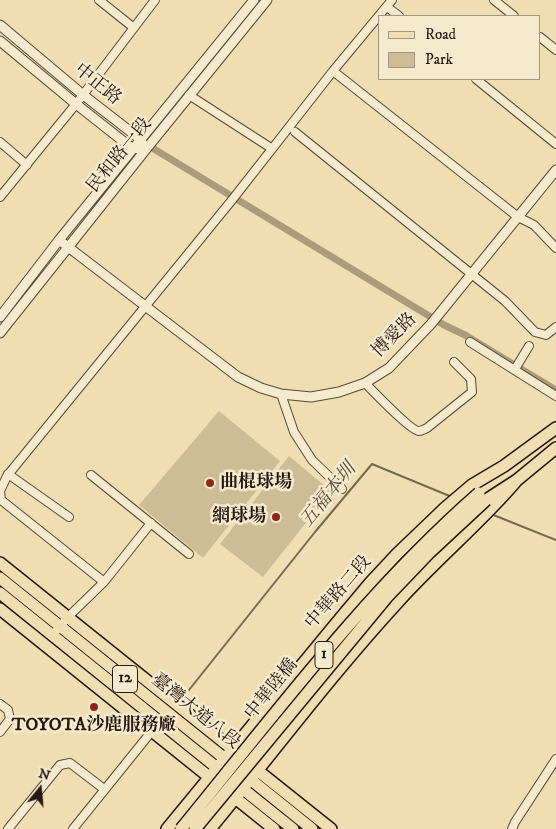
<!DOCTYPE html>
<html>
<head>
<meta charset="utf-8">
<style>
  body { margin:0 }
  #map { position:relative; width:556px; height:829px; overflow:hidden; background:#f0deb2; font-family:"IM FELL DW Pica",serif }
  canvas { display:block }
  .legend { position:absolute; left:378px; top:15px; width:162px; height:65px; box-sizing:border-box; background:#f5eacd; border:1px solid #a29682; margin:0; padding:6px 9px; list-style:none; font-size:15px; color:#261811 }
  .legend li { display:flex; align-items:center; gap:10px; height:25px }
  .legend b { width:25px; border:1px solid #a29682 }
  .north { position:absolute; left:15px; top:764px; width:50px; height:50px; -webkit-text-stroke:4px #f5eacd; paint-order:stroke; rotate:17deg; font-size:14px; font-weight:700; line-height:20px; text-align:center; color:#261811 }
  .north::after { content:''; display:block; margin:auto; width:18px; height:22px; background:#261811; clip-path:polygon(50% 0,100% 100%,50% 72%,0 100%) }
</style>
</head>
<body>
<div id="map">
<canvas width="556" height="829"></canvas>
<ul class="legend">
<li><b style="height:6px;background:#f0deb2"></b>Road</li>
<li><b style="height:14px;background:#cebc97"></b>Park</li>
</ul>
<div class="north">N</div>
</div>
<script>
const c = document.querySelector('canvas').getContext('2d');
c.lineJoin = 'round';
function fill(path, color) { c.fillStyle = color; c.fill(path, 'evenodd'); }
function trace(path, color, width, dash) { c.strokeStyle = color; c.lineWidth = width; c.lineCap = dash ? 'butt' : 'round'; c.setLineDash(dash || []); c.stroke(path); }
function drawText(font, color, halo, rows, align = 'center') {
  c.font = font + ' "IM FELL DW Pica","Noto Serif TC",serif'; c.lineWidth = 5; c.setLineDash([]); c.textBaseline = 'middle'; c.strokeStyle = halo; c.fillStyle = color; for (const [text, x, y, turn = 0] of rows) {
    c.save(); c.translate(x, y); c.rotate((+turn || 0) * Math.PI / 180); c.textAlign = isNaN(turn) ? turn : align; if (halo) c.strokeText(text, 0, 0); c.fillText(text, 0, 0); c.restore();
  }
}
const green = new Path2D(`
  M 219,411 L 280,461 L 203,558 L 139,505 Z
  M 289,456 L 331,491 L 263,577 L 220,544 Z`);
const stream = new Path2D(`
  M 491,514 L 556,540
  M 181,700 L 315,532 L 372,464 L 452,497`);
const canal = new Path2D(`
  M 154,149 L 444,325 L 465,335 L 556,390`);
const minor = new Path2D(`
  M 99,0 L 134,28
  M 494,0 L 514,16
  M 387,7 L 399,16
  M 540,37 L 556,50
  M 333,71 L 518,217 L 534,225 L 556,248
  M 476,79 L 556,144
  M 189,95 L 271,148
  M 295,132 L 505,301 L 535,332 L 546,335 L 556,327
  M 0,142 L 27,165
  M 0,197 L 76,104 L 155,0
  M 470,342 L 556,396
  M 515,369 L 529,346
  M 365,383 C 373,391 411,431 419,431 C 422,431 424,429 427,428 L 472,392 L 471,379 L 454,362
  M 281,394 L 294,432 L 312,460 L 342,489
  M 8,474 L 69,517
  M 91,475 L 189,554
  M 104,582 L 1,500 L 0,491 L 7,476 L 232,200 L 333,71 L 392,0
  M 57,630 L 68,617 L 104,582 L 151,523
  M 0,704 L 8,710 L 10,719 L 0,732
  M 8,829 L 60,765 L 70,763 L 104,789
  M 73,829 L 152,731
  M 512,829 L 515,822 L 556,759`);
const tertiary = new Path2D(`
  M 0,25 L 82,94 L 140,139 L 143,144
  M 0,41 L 76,104 L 133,149 L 139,148
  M 59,240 L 238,377 L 261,388 L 281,394 L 311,397 L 339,392 L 365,383 L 389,368 L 431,324 L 556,170
  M 0,317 L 59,240 L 254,0
  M 0,333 L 147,148 L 267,0`);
const primary = new Path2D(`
  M 486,500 L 517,480 L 556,448
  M 0,563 L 236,752
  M 0,578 L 229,762
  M 0,593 L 221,771
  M 0,609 L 274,829
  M 252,766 L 331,829
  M 245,775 L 312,829
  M 238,785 L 293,829
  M 167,829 L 334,626 L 370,583 L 397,554 L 445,508 L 472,485 L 504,466 L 556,428
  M 210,829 C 272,754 331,675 397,603 C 435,560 480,524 517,480`);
const primaryBridge = new Path2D(`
  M 181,829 C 276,713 366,592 479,493
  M 195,829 L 387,597 L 430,552 L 486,500`);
const markers = [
  [210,483,5,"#8f2418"],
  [276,517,5,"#8f2418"],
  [94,707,5,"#8f2418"]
];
const shields = [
  [324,655,18],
  [125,679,25]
];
const shieldNames = [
  ["1",324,655],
  ["12",125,679]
];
const streetNames = [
  ["中正路",97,85,39],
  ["民和路一段",120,156,-51],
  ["博愛路",395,336,-45],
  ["中華路二段",339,593,-49],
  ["中華陸橋",272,690,-51],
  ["臺灣大道八段",195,712,39]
];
const poiNames = [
  ["曲棍球場",220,483],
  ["網球場",266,517,"right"],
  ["TOYOTA沙鹿服務廠",94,726,"center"]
];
const waterNames = [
  ["五福本圳",329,496,-51]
];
fill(green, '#cebc97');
trace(stream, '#766751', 2);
trace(canal, '#ab9b7b', 7);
trace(minor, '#584a39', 10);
trace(tertiary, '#584a39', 11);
trace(primary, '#261811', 14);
trace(minor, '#f5eacd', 8);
trace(tertiary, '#f5eacd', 9);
trace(primary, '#f0deb2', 11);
trace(primaryBridge, '#261811', 14, []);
trace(primaryBridge, '#f0deb2', 11);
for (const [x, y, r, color] of markers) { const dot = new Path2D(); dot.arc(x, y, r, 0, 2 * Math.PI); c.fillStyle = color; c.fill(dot); trace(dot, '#f5eacd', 2); }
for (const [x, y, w] of shields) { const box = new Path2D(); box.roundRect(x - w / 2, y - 13.5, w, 27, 4); c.fillStyle = '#f5eacd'; c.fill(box); trace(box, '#261811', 1); }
drawText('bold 16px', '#261811', null, shieldNames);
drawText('18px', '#261811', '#f5eacd', streetNames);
drawText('bold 18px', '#261811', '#f5eacd', poiNames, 'left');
drawText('italic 19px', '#5b4c3b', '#f5eacd', waterNames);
</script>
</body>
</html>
